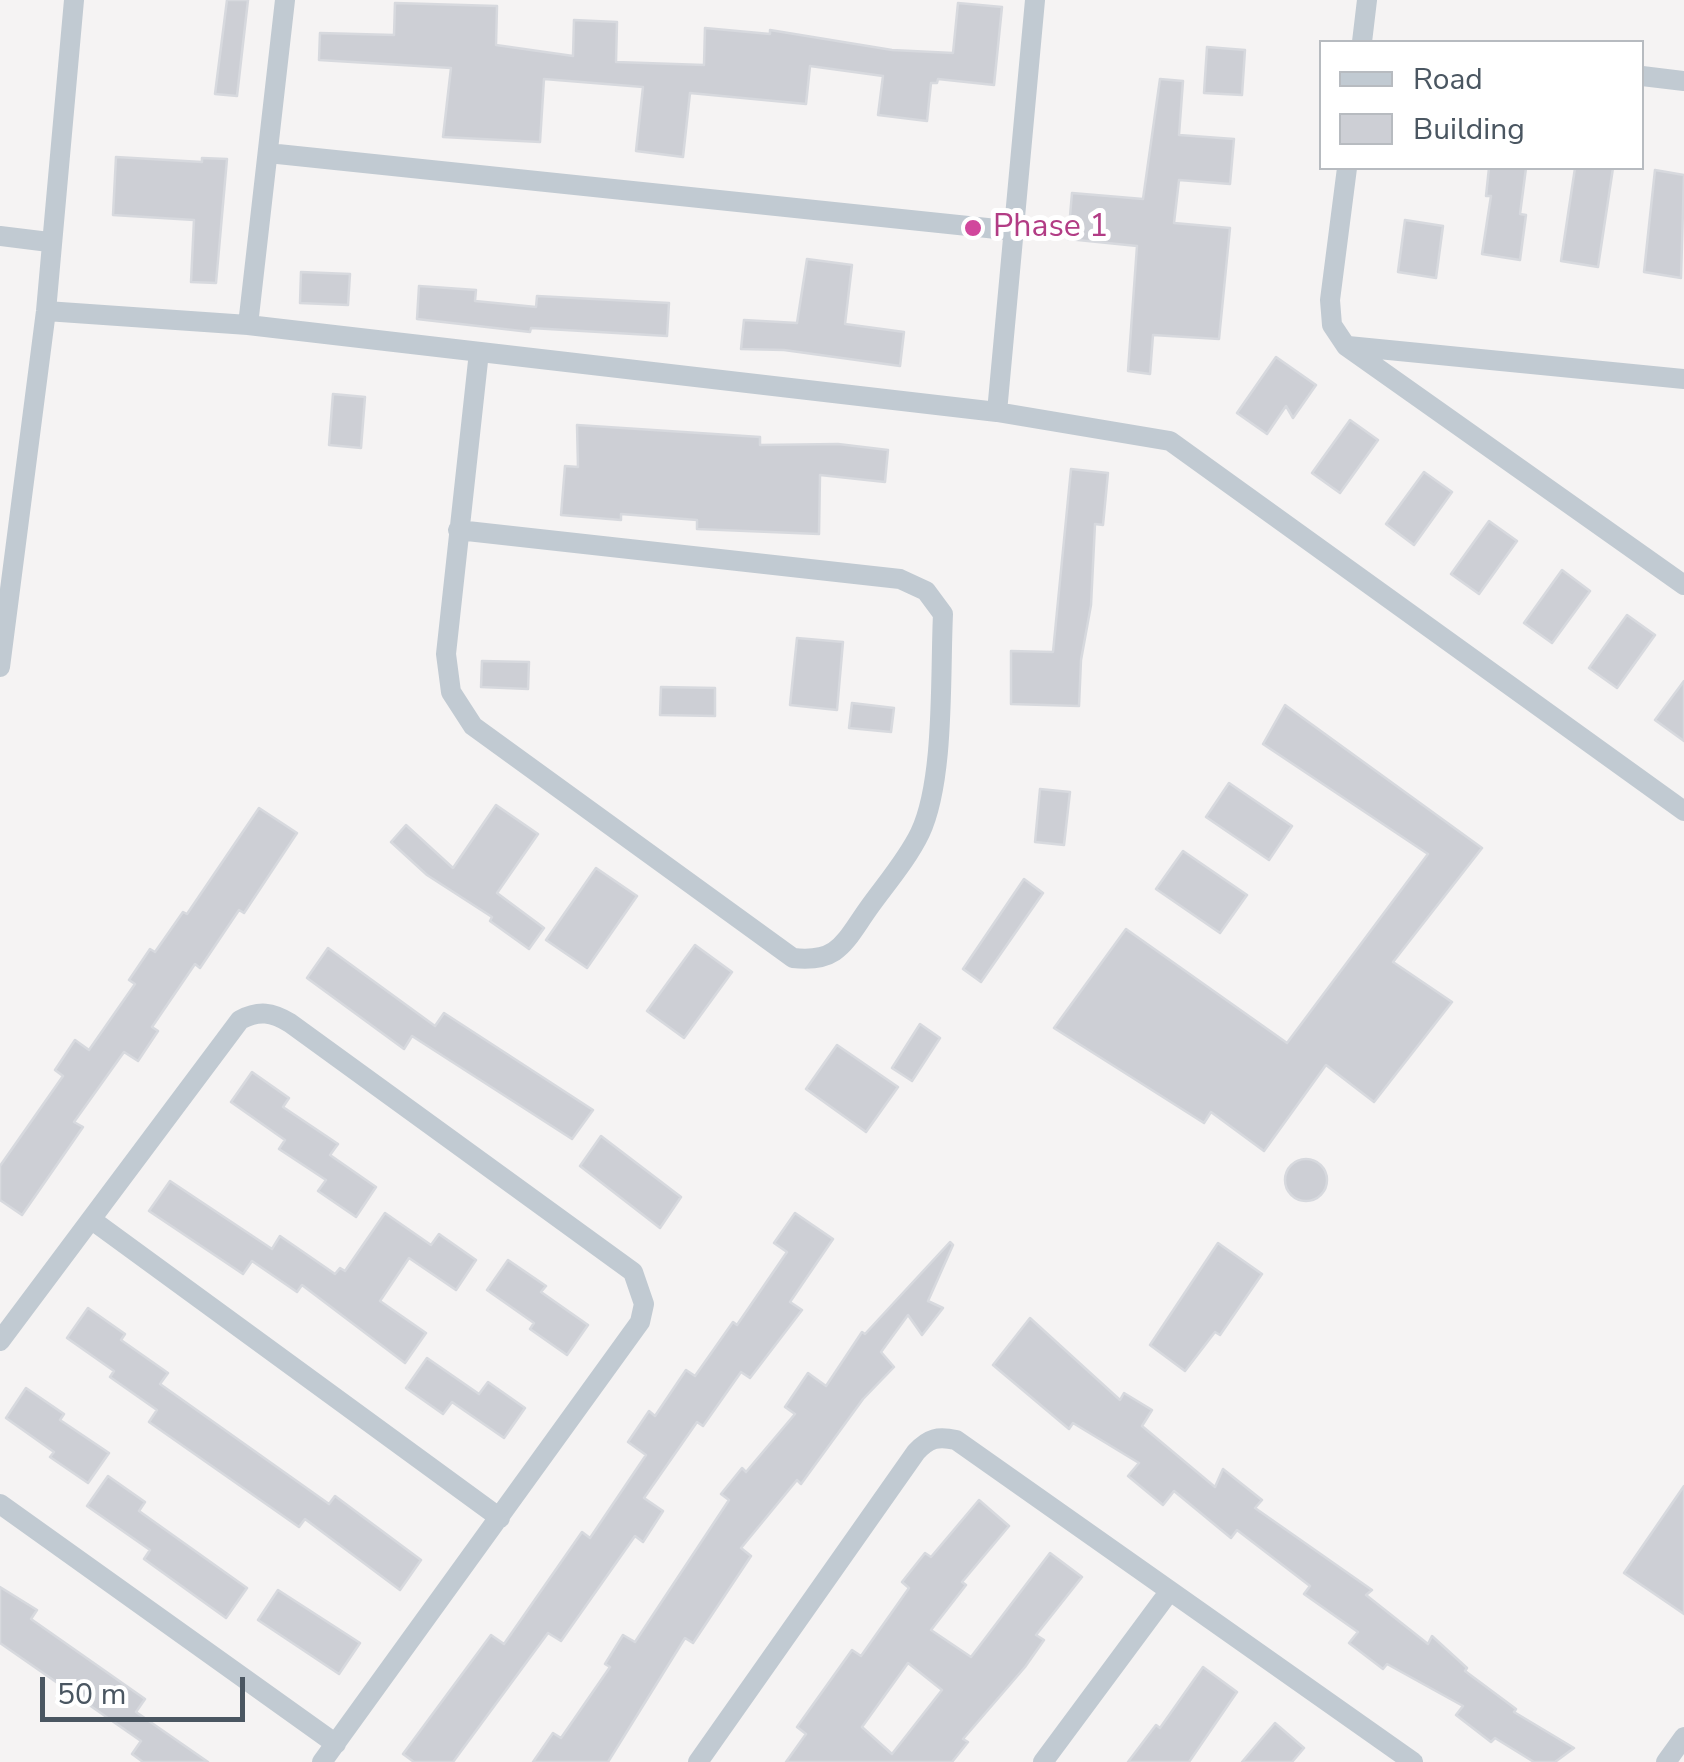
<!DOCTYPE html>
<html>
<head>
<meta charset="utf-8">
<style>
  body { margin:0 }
  #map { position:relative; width:1684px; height:1762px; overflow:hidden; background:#f5f3f3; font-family:"Nunito Sans",sans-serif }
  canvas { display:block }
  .legend { position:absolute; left:1319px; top:40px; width:325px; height:130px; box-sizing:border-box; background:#fff; border:2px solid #b7bbc0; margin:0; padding:12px 18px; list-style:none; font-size:30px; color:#4a5661 }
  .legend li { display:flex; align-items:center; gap:20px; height:50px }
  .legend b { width:50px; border:2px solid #b7bbc0 }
  .scale { position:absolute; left:40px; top:1677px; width:205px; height:45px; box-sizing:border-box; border:5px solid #4a5661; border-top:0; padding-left:12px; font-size:30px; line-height:35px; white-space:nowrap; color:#4a5661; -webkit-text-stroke:8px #fff; paint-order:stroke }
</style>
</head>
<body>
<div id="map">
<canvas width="1684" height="1762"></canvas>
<ul class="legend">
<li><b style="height:12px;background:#c1cad2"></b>Road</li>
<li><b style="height:28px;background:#cdcfd5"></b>Building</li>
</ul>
<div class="scale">50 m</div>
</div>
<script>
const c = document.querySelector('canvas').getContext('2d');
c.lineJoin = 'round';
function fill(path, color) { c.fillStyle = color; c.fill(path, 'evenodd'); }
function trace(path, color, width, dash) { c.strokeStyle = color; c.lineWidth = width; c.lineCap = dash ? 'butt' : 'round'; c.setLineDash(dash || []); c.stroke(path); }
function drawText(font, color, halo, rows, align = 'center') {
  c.font = font + ' "Nunito Sans",sans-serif'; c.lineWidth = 10; c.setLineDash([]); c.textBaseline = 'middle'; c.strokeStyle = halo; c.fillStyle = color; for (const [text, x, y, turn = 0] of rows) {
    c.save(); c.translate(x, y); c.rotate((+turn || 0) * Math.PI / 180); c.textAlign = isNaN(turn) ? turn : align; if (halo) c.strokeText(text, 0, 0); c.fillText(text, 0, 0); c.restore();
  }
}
const building = new Path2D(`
  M 227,0 L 248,0 L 237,96 L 215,94 Z
  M 395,3 L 497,6 L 496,45 L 573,56 L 574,20 L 617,22 L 616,62 L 704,65 L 705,28 L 770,34 L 770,30 L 892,50 L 953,53 L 958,3 L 1002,7 L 994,85 L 938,79 L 937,83 L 931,83 L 927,121 L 878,115 L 883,76 L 810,66 L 806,104 L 690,93 L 683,157 L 636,151 L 643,87 L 544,79 L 540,142 L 443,137 L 451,68 L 319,60 L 320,33 L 394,35 Z
  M 1207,47 L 1245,50 L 1242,95 L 1204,93 Z
  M 1160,79 L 1183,81 L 1179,135 L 1234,139 L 1230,184 L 1179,180 L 1174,223 L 1230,228 L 1219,339 L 1153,335 L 1150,374 L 1128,371 L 1137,246 L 1068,239 L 1072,193 L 1143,199 Z
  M 116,157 L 202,162 L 202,158 L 227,159 L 216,283 L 191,282 L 194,220 L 113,215 Z
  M 1489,168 L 1526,168 L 1520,214 L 1526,215 L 1520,260 L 1482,254 L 1491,196 L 1486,196 Z
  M 1575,168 L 1613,168 L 1598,267 L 1561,261 Z
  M 1655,170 L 1684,175 L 1681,278 L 1644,272 Z
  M 1405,220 L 1443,226 L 1436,278 L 1398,272 Z
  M 807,259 L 852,265 L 845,324 L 904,332 L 900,366 L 784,350 L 741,349 L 744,320 L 797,323 Z
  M 301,272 L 350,274 L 348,305 L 300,303 Z
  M 419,286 L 476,290 L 475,301 L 536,307 L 537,296 L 669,303 L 667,336 L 531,328 L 530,332 L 417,319 Z
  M 1276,357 L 1316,385 L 1293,418 L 1286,406 L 1267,434 L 1237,413 Z
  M 333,394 L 365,397 L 361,448 L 329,445 Z
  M 1350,420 L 1378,440 L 1340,493 L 1312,473 Z
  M 577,425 L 760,437 L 760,445 L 838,444 L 888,450 L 885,482 L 820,475 L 819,534 L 697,529 L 697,520 L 621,514 L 621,520 L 561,515 L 565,466 L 578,467 Z
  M 1071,469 L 1108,473 L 1103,525 L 1095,524 L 1091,605 L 1081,660 L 1079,706 L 1011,704 L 1011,651 L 1053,652 Z
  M 1424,472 L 1452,492 L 1414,545 L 1386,524 Z
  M 1489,521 L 1517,541 L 1479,594 L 1451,574 Z
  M 1562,570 L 1590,591 L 1552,643 L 1524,623 Z
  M 1627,615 L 1655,635 L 1617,688 L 1589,668 Z
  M 797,638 L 843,642 L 837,710 L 790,705 Z
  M 482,661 L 529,662 L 528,689 L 481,687 Z
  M 1684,681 L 1684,741 L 1655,720 Z
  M 661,687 L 715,688 L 715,716 L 660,715 Z
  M 852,703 L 894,708 L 891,732 L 849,728 Z
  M 1285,705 L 1482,848 L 1393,962 L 1452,1002 L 1374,1102 L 1326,1065 L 1264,1151 L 1211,1112 L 1204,1123 L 1054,1028 L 1126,929 L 1287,1043 L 1428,854 L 1263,744 Z
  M 1229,783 L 1292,826 L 1269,860 L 1206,817 Z
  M 1040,789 L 1070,792 L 1064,845 L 1035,842 Z
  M 496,805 L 538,834 L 497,893 L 544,928 L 529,949 L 490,921 L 492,917 L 427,875 L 391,842 L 406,825 L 453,868 Z
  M 259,808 L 297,833 L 244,913 L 239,910 L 200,968 L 195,964 L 152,1027 L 158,1031 L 138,1061 L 124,1052 L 74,1122 L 83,1127 L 22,1215 L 0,1200 L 0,1166 L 63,1076 L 55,1070 L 75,1040 L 89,1050 L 135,984 L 129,980 L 150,949 L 155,952 L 183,912 L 187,914 Z
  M 1183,851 L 1247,895 L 1220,933 L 1156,889 Z
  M 596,868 L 637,896 L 587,968 L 546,940 Z
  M 1024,879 L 1043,893 L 981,982 L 963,969 Z
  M 695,945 L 732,972 L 684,1038 L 647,1011 Z
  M 328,948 L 435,1026 L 444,1013 L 593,1110 L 572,1139 L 412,1036 L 404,1049 L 307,978 Z
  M 920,1024 L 940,1038 L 912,1081 L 892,1068 Z
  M 837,1045 L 898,1087 L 866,1132 L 806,1089 Z
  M 252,1072 L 289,1098 L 283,1107 L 338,1144 L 330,1155 L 376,1187 L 356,1217 L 318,1191 L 326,1180 L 279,1149 L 285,1140 L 231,1102 Z
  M 601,1136 L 681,1197 L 660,1228 L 580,1166 Z
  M1285 1180a21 21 0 1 1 42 0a21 21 0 1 1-42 0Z
  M 170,1181 L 272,1249 L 280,1236 L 335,1274 L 340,1268 L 345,1271 L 385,1213 L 431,1245 L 439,1234 L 476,1260 L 456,1290 L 409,1258 L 380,1301 L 426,1333 L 405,1363 L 302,1285 L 297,1292 L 252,1261 L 243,1274 L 149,1211 Z
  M 795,1213 L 833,1239 L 790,1302 L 802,1310 L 750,1378 L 741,1372 L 703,1426 L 697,1422 L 644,1498 L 663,1511 L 643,1542 L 635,1536 L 561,1641 L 548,1633 L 453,1762 L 414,1762 L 403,1754 L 491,1635 L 504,1644 L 582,1532 L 590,1538 L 646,1455 L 628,1442 L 649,1411 L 655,1416 L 686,1370 L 695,1376 L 733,1322 L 737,1325 L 787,1252 L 774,1243 Z
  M 950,1242 L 953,1245 L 928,1301 L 943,1308 L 922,1335 L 908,1315 L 881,1352 L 894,1367 L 863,1399 L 801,1484 L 797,1480 L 741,1548 L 751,1556 L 693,1643 L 685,1638 L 608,1762 L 533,1762 L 553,1733 L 561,1738 L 610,1667 L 605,1664 L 623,1635 L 635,1642 L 729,1500 L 721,1494 L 742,1468 L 746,1472 L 795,1414 L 785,1407 L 808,1373 L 826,1386 L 862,1332 L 865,1334 Z
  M 1218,1243 L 1262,1274 L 1220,1335 L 1215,1332 L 1185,1371 L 1150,1345 Z
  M 508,1260 L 546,1286 L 541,1292 L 588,1325 L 567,1355 L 530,1329 L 534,1323 L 487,1290 Z
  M 88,1308 L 125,1334 L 121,1340 L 168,1373 L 160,1384 L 329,1504 L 335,1496 L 421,1560 L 400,1590 L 305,1519 L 299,1527 L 149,1422 L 157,1410 L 110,1377 L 114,1371 L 67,1338 Z
  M 1030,1318 L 1120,1400 L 1124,1393 L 1152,1410 L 1142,1426 L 1215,1487 L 1223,1469 L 1262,1500 L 1255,1508 L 1372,1590 L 1366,1595 L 1428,1644 L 1432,1636 L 1467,1668 L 1465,1671 L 1516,1709 L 1514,1712 L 1574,1748 L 1555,1762 L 1534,1762 L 1495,1738 L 1491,1742 L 1456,1715 L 1463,1706 L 1387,1664 L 1383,1669 L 1349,1643 L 1358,1632 L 1304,1594 L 1310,1586 L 1237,1530 L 1231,1538 L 1174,1491 L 1163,1505 L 1128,1476 L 1139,1463 L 1073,1423 L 1069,1429 L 993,1365 Z
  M 427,1358 L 479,1394 L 488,1382 L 525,1408 L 504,1438 L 452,1402 L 443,1414 L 406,1388 Z
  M 26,1388 L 64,1414 L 60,1420 L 109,1453 L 88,1483 L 50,1457 L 54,1452 L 6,1418 Z
  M 108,1476 L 145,1502 L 139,1511 L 247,1588 L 226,1618 L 144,1559 L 150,1550 L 87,1506 Z
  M 1684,1486 L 1684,1614 L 1624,1573 Z
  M 979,1500 L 1009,1526 L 962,1582 L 966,1585 L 931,1630 L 971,1657 L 1050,1553 L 1082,1577 L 1036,1635 L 1044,1640 L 1025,1667 L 963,1739 L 968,1742 L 952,1762 L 786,1762 L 806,1734 L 797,1727 L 852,1650 L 861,1656 L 909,1588 L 902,1582 L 925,1553 L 931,1557 ZM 908,1663 L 942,1690 L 892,1754 L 862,1727 Z
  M 0,1587 L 37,1610 L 31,1619 L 145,1699 L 136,1712 L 208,1762 L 143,1762 L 132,1754 L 141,1741 L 0,1643 Z
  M 278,1590 L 360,1643 L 339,1674 L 258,1620 Z
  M 1203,1667 L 1237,1692 L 1189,1762 L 1128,1762 L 1156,1725 L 1160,1728 Z
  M 1275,1723 L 1304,1748 L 1292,1762 L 1242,1762 Z`);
const street = new Path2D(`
  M 1362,42 L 1367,0
  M 1642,76 L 1684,81
  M 268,153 L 1016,231
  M 1347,168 L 1330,300 L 1332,325 L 1346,346 L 1684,585
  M 0,236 L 49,242
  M 46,311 L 248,325 L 997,412 L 1170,441 L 1684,811
  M 248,325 L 285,0
  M 1348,346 L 1684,379
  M 997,412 L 1035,0
  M 458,530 L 900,579 L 926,591 L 943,614 C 940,675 945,780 920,833 C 907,860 885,885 868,909 C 844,943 838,963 793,958 L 473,726 L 451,692 L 446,654 L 479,352
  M 0,667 L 46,311 L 74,0
  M 92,1220 L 500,1518
  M 0,1341 L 240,1020 C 259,1010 272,1012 290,1023 L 633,1272 L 644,1304 L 640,1322 L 322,1762
  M 0,1504 L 336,1744
  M 698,1762 L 916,1452 C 929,1438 938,1436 956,1440 L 1413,1762
  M 1043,1762 L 1169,1592
  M 1666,1762 L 1684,1737`);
const markers = [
  [973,228,10,"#d1479c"]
];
const hotelNames = [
  ["Phase 1",993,228]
];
fill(building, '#cdcfd5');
trace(building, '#d7d9de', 2.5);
trace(street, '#c1cad2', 20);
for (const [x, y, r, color] of markers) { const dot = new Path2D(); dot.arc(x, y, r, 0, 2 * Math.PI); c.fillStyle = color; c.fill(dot); trace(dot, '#fff', 4); }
drawText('32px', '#b23c85', '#fff', hotelNames, 'left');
</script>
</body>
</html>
